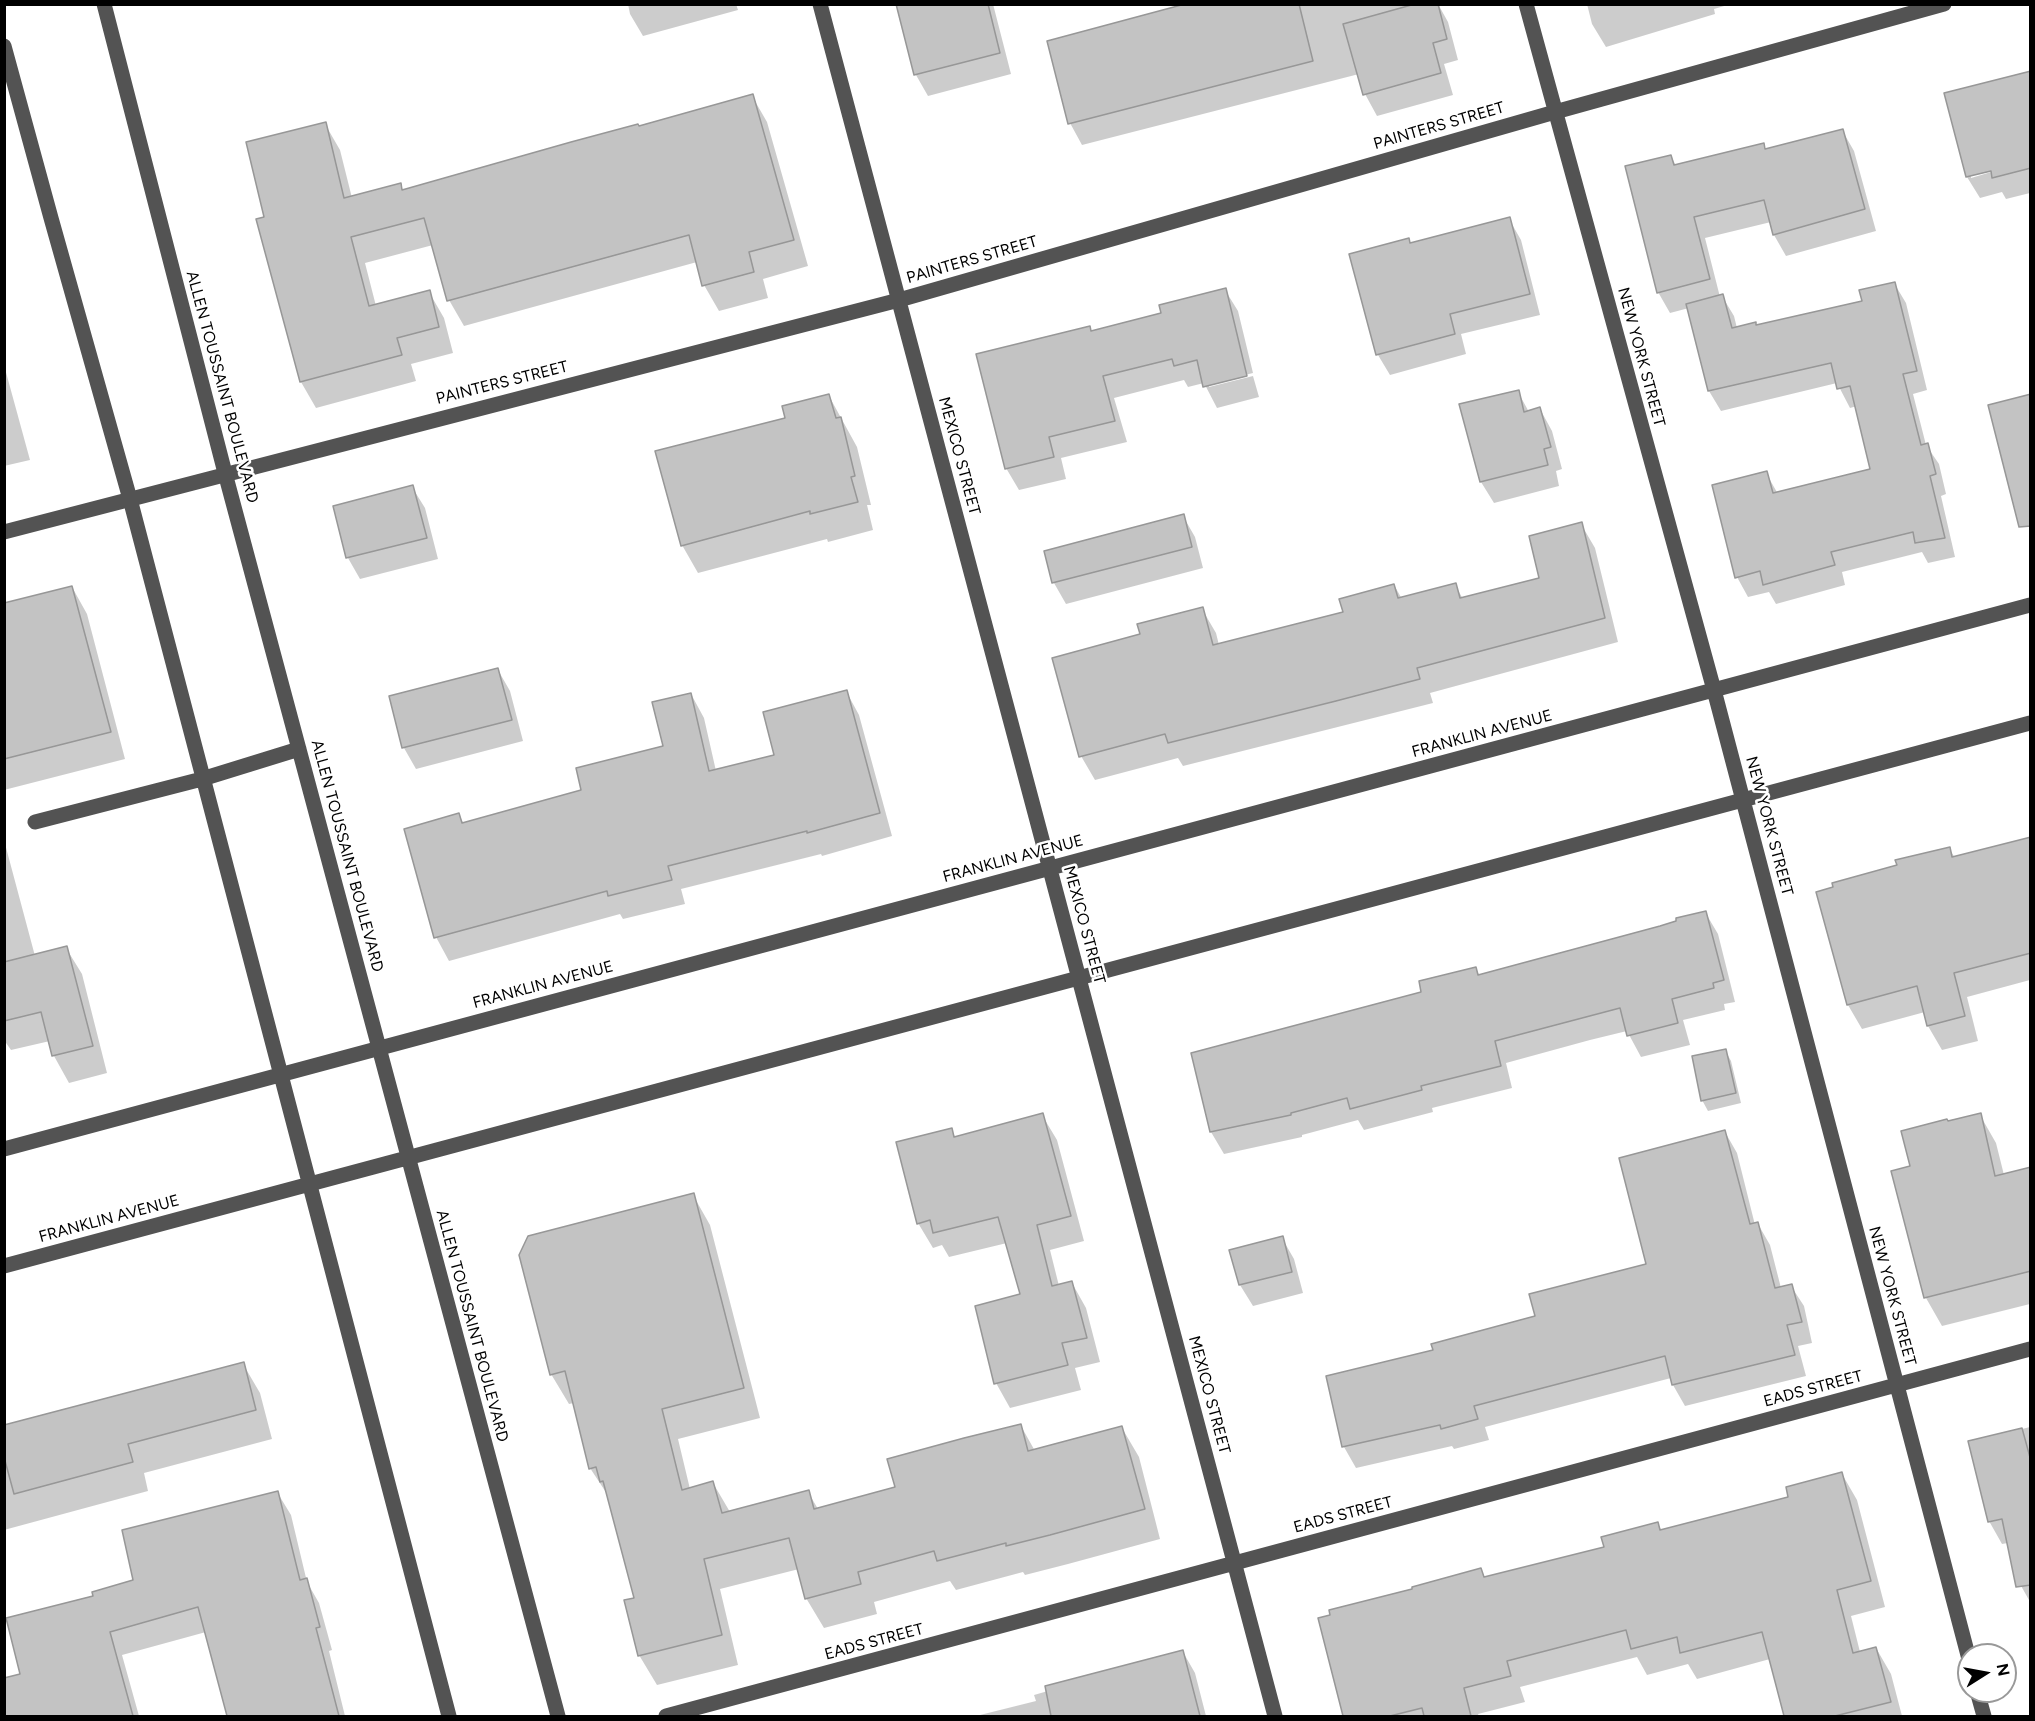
<!DOCTYPE html>
<html>
<head>
<meta charset="utf-8">
<style>
  body { margin:0 }
  #map { position:relative; width:2035px; height:1721px; overflow:hidden; background:#fff; font-family:Figtree,sans-serif }
  canvas { display:block }
  .frame { position:absolute; inset:0; border:6px solid #000; pointer-events:none }
  .north { position:absolute; left:1957px; top:1643px; width:60px; height:60px; box-sizing:border-box; background:#fff; border:2px solid #999; border-radius:50%; rotate:79deg; font-size:16px; font-weight:700; line-height:24px; text-align:center; color:#000 }
  .north::after { content:''; display:block; margin:auto; width:21px; height:27px; background:#000; clip-path:polygon(50% 0,100% 100%,50% 72%,0 100%) }
</style>
</head>
<body>
<div id="map">
<canvas width="2035" height="1721"></canvas>
<div class="frame"></div>
<div class="north">N</div>
</div>
<script>
const c = document.querySelector('canvas').getContext('2d');
c.lineJoin = 'round';
function fill(path, color) { c.fillStyle = color; c.fill(path, 'evenodd'); }
function trace(path, color, width, dash) { c.strokeStyle = color; c.lineWidth = width; c.lineCap = dash ? 'butt' : 'round'; c.setLineDash(dash || []); c.stroke(path); }
function drawText(font, color, halo, rows, align = 'center') {
  c.font = font + ' Figtree,sans-serif'; c.lineWidth = 5; c.setLineDash([]); c.textBaseline = 'middle'; c.strokeStyle = halo; c.fillStyle = color; for (const [text, x, y, turn = 0] of rows) {
    c.save(); c.translate(x, y); c.rotate((+turn || 0) * Math.PI / 180); c.textAlign = isNaN(turn) ? turn : align; if (halo) c.strokeText(text, 0, 0); c.fillText(text, 0, 0); c.restore();
  }
}
const shadow = new Path2D(`
  M 628,4 L 736,4 L 738,10 L 643,36 L 630,14 Z
  M 897,4 L 993,4 L 1011,74 L 928,96 L 916,75 Z
  M 1192,4 L 1438,4 L 1448,22 L 1458,60 L 1444,64 L 1453,95 L 1377,116 L 1365,94 L 1359,74 L 1082,145 L 1070,123 Z
  M 1587,4 L 1731,4 L 1714,9 L 1715,14 L 1606,47 L 1592,24 Z
  M 2030,73 L 2030,193 L 2006,199 L 2002,192 L 1980,198 L 1967,177 L 1946,95 ZM 1997,167 L 1998,170 L 1971,178 L 1971,174 Z
  M 752,96 L 767,122 L 808,266 L 763,279 L 768,298 L 719,311 L 704,285 L 697,262 L 464,326 L 449,300 L 433,245 L 365,263 L 376,306 L 429,292 L 444,318 L 453,353 L 411,364 L 416,381 L 316,408 L 301,382 L 258,220 L 266,218 L 325,124 L 340,150 L 352,198 L 400,185 L 404,191 Z
  M 1842,130 L 1854,151 L 1876,231 L 1786,256 L 1774,235 L 1771,222 L 1705,238 L 1720,297 L 1722,296 L 1734,316 L 1737,328 L 1756,327 L 1864,303 L 1894,283 L 1906,303 L 1927,390 L 1913,394 L 1926,445 L 1939,464 L 1946,494 L 1941,496 L 1955,557 L 1928,563 L 1922,552 L 1842,572 L 1845,585 L 1776,604 L 1769,592 L 1748,597 L 1737,577 L 1766,473 L 1778,494 L 1872,470 L 1857,406 L 1850,408 L 1837,383 L 1721,411 L 1709,391 L 1689,308 L 1670,313 L 1658,292 L 1671,156 L 1676,166 L 1763,145 L 1766,151 Z
  M 1509,219 L 1521,240 L 1540,315 L 1461,334 L 1466,354 L 1390,375 L 1378,355 L 1351,255 L 1411,245 Z
  M 1225,290 L 1238,311 L 1253,373 L 1209,384 L 1209,387 L 1253,376 L 1259,397 L 1217,408 L 1204,383 L 1188,387 L 1184,380 L 1114,398 L 1127,442 L 1061,458 L 1066,479 L 1019,490 L 1006,468 L 1091,332 L 1163,314 Z
  M 4,365 L 30,460 L 4,466 Z
  M 1518,392 L 1529,412 L 1540,409 L 1552,431 L 1562,469 L 1556,471 L 1559,486 L 1494,503 L 1481,482 L 1461,405 Z
  M 829,396 L 857,447 L 871,505 L 867,505 L 873,530 L 828,542 L 827,539 L 698,573 L 682,545 L 787,419 Z
  M 412,487 L 425,508 L 438,559 L 360,579 L 348,558 L 335,507 Z
  M 1183,516 L 1195,537 L 1203,568 L 1066,604 L 1054,583 L 1046,552 Z
  M 1581,524 L 1595,548 L 1618,642 L 1430,693 L 1433,703 L 1183,766 L 1178,758 L 1095,780 L 1081,756 L 1141,635 L 1202,609 L 1216,633 L 1219,645 L 1345,613 L 1394,585 L 1402,599 L 1455,585 L 1463,599 L 1541,579 Z
  M 72,587 L 87,614 L 125,759 L 4,790 L 4,605 Z
  M 498,670 L 510,691 L 523,741 L 416,769 L 404,748 L 391,697 Z
  M 846,691 L 859,715 L 892,836 L 822,856 L 821,854 L 681,889 L 685,904 L 623,919 L 620,914 L 449,961 L 436,937 L 459,815 L 464,824 L 583,791 L 664,747 L 691,694 L 704,718 L 716,771 L 776,756 Z
  M 2030,839 L 2030,980 L 1967,997 L 1978,1041 L 1942,1050 L 1928,1026 L 1925,1012 L 1862,1029 L 1848,1005 L 1898,866 L 1949,848 L 1955,858 Z
  M 4,840 L 35,956 L 66,948 L 82,974 L 107,1073 L 69,1083 L 54,1056 L 50,1041 L 11,1050 L 4,1040 Z
  M 1705,912 L 1718,934 L 1735,1002 L 1724,1004 L 1725,1010 L 1683,1020 L 1690,1045 L 1641,1057 L 1627,1031 L 1590,1040 L 1506,1063 L 1512,1088 L 1432,1108 L 1433,1112 L 1364,1130 L 1358,1120 L 1302,1135 L 1302,1137 L 1224,1154 L 1211,1132 L 1193,1054 L 1423,993 L 1476,969 L 1480,976 L 1660,928 Z
  M 1725,1050 L 1731,1061 L 1741,1103 L 1708,1111 L 1702,1100 Z
  M 1042,1115 L 1057,1140 L 1084,1241 L 1050,1250 L 1059,1286 L 1072,1283 L 1086,1308 L 1100,1362 L 1075,1368 L 1081,1390 L 1010,1408 L 996,1383 L 1022,1296 L 1007,1243 L 949,1257 L 942,1245 L 933,1248 L 918,1223 L 951,1130 L 956,1138 Z
  M 1980,1115 L 1996,1143 L 2004,1175 L 2030,1168 L 2030,1304 L 1942,1326 L 1926,1298 L 1892,1172 L 1912,1167 L 1947,1122 Z
  M 1725,1132 L 1737,1153 L 1755,1225 L 1758,1224 L 1770,1245 L 1781,1288 L 1791,1286 L 1804,1306 L 1812,1343 L 1798,1346 L 1806,1376 L 1685,1406 L 1673,1385 L 1671,1378 L 1485,1427 L 1489,1440 L 1454,1449 L 1452,1446 L 1356,1468 L 1344,1447 L 1328,1377 L 1435,1351 L 1537,1317 L 1647,1265 Z
  M 693,1195 L 710,1225 L 760,1418 L 678,1439 L 690,1489 L 713,1483 L 730,1512 L 808,1492 L 818,1509 L 896,1489 L 1021,1426 L 1035,1451 L 1122,1428 L 1139,1457 L 1160,1539 L 1068,1564 L 1025,1575 L 1023,1572 L 956,1590 L 950,1581 L 874,1602 L 877,1614 L 824,1628 L 806,1598 L 799,1569 L 720,1589 L 738,1665 L 657,1685 L 639,1655 L 636,1599 L 609,1497 L 590,1468 L 574,1403 L 569,1404 L 551,1374 Z
  M 1282,1238 L 1294,1259 L 1303,1293 L 1253,1306 L 1240,1285 L 1231,1251 Z
  M 243,1364 L 260,1393 L 272,1439 L 144,1473 L 148,1491 L 4,1530 L 4,1427 Z
  M 2030,1427 L 2030,1599 L 2029,1600 L 2016,1577 L 2008,1543 L 2002,1544 L 1989,1521 L 1970,1442 Z
  M 1842,1474 L 1857,1500 L 1885,1607 L 1851,1616 L 1860,1652 L 1876,1648 L 1891,1674 L 1902,1716 L 1785,1716 L 1770,1659 L 1697,1679 L 1688,1664 L 1647,1675 L 1637,1657 L 1520,1687 L 1525,1702 L 1478,1714 L 1479,1716 L 1344,1716 L 1320,1619 L 1480,1570 L 1485,1578 L 1606,1548 L 1658,1524 L 1662,1531 L 1790,1498 Z
  M 277,1492 L 291,1515 L 307,1582 L 319,1603 L 332,1650 L 329,1651 L 345,1716 L 230,1716 L 206,1632 L 122,1655 L 139,1716 L 4,1716 L 4,1679 L 22,1675 L 95,1597 L 135,1581 Z
  M 1183,1652 L 1195,1673 L 1206,1716 L 976,1716 L 1036,1701 L 1034,1695 Z`);
const building = new Path2D(`
  M 896,4 L 988,4 L 1000,53 L 914,75 Z
  M 1185,4 L 1299,4 L 1313,61 L 1068,124 L 1047,41 Z
  M 1415,4 L 1438,4 L 1447,39 L 1433,43 L 1441,73 L 1363,95 L 1343,24 Z
  M 2031,71 L 2031,168 L 1992,178 L 1991,171 L 1966,177 L 1944,93 Z
  M 753,94 L 794,240 L 749,252 L 754,272 L 702,286 L 689,235 L 447,301 L 424,218 L 351,237 L 369,306 L 430,290 L 439,327 L 397,338 L 402,355 L 300,382 L 256,219 L 264,217 L 246,142 L 326,122 L 344,198 L 401,183 L 402,190 L 571,142 L 638,124 L 639,126 Z
  M 1843,129 L 1865,209 L 1773,235 L 1764,200 L 1694,217 L 1710,279 L 1657,293 L 1625,166 L 1671,155 L 1674,165 L 1764,143 L 1765,149 Z
  M 1510,217 L 1530,294 L 1450,314 L 1455,334 L 1376,355 L 1349,254 L 1409,238 L 1410,243 Z
  M 1895,282 L 1917,371 L 1903,374 L 1921,445 L 1928,443 L 1936,474 L 1930,476 L 1945,538 L 1915,543 L 1913,532 L 1831,552 L 1835,565 L 1763,585 L 1760,571 L 1735,578 L 1712,485 L 1767,471 L 1773,493 L 1870,469 L 1850,386 L 1837,389 L 1831,363 L 1708,391 L 1686,304 L 1723,294 L 1732,328 L 1756,322 L 1756,325 L 1862,301 L 1859,290 Z
  M 1226,288 L 1247,376 L 1203,387 L 1197,360 L 1174,366 L 1172,359 L 1103,376 L 1115,421 L 1049,437 L 1054,457 L 1005,469 L 976,354 L 1090,326 L 1091,331 L 1161,313 L 1159,305 Z
  M 1519,390 L 1524,412 L 1540,407 L 1551,447 L 1544,449 L 1548,465 L 1480,482 L 1459,404 Z
  M 829,394 L 836,418 L 841,417 L 855,476 L 851,477 L 858,502 L 810,514 L 810,511 L 681,546 L 655,451 L 785,418 L 782,406 Z
  M 2031,394 L 2031,526 L 2019,527 L 1988,405 Z
  M 413,485 L 427,538 L 346,558 L 333,506 Z
  M 1184,514 L 1192,547 L 1052,583 L 1044,551 Z
  M 1582,522 L 1605,618 L 1417,668 L 1420,679 L 1336,701 L 1168,743 L 1165,734 L 1079,757 L 1052,658 L 1140,634 L 1137,624 L 1203,607 L 1213,645 L 1343,612 L 1339,599 L 1394,584 L 1398,598 L 1456,583 L 1460,598 L 1539,578 L 1529,536 Z
  M 72,586 L 111,732 L 4,759 L 4,603 Z
  M 498,668 L 512,720 L 402,748 L 389,696 Z
  M 847,690 L 880,813 L 807,833 L 807,831 L 668,866 L 672,880 L 608,896 L 607,891 L 434,938 L 404,829 L 459,813 L 462,823 L 581,790 L 576,768 L 663,746 L 652,702 L 691,693 L 709,771 L 774,755 L 763,712 Z
  M 2031,837 L 2031,953 L 1954,973 L 1965,1016 L 1927,1026 L 1917,986 L 1847,1005 L 1816,892 L 1833,887 L 1832,883 L 1897,865 L 1895,860 L 1950,847 L 1952,857 Z
  M 1706,911 L 1724,980 L 1713,983 L 1714,988 L 1672,999 L 1678,1023 L 1627,1036 L 1620,1008 L 1495,1041 L 1501,1066 L 1421,1086 L 1422,1090 L 1350,1109 L 1347,1098 L 1291,1113 L 1291,1115 L 1210,1132 L 1191,1053 L 1421,992 L 1419,981 L 1476,967 L 1478,975 L 1660,926 L 1676,921 L 1676,918 Z
  M 67,946 L 93,1046 L 52,1056 L 41,1012 L 4,1021 L 4,962 Z
  M 1726,1049 L 1736,1093 L 1701,1101 L 1692,1056 Z
  M 1043,1113 L 1071,1216 L 1037,1225 L 1052,1286 L 1072,1281 L 1087,1338 L 1062,1343 L 1068,1365 L 994,1384 L 975,1306 L 1020,1294 L 998,1217 L 933,1233 L 930,1220 L 917,1224 L 896,1142 L 952,1128 L 954,1137 Z
  M 1981,1113 L 1995,1176 L 2031,1167 L 2031,1271 L 1924,1298 L 1891,1171 L 1910,1166 L 1901,1131 L 1947,1119 L 1948,1121 Z
  M 1725,1130 L 1750,1224 L 1758,1222 L 1775,1288 L 1792,1284 L 1802,1322 L 1787,1325 L 1795,1355 L 1672,1385 L 1665,1356 L 1474,1406 L 1478,1419 L 1441,1429 L 1440,1425 L 1342,1447 L 1326,1376 L 1433,1350 L 1431,1344 L 1535,1316 L 1529,1294 L 1646,1264 L 1619,1158 Z
  M 694,1193 L 744,1388 L 662,1409 L 682,1490 L 713,1481 L 722,1513 L 809,1490 L 814,1509 L 895,1487 L 887,1459 L 964,1438 L 1021,1424 L 1028,1451 L 1122,1426 L 1145,1509 L 1050,1535 L 1006,1546 L 1006,1543 L 937,1561 L 934,1551 L 858,1572 L 861,1584 L 805,1599 L 789,1538 L 704,1559 L 722,1635 L 638,1656 L 624,1600 L 634,1598 L 603,1481 L 600,1482 L 596,1467 L 589,1469 L 565,1371 L 550,1375 L 519,1255 L 528,1236 Z
  M 1283,1236 L 1292,1272 L 1239,1285 L 1229,1250 Z
  M 244,1362 L 256,1410 L 128,1444 L 133,1462 L 14,1494 L 4,1457 L 4,1425 Z
  M 2022,1428 L 2031,1461 L 2031,1585 L 2016,1587 L 2002,1519 L 1988,1522 L 1968,1441 Z
  M 1842,1472 L 1871,1581 L 1837,1590 L 1853,1653 L 1876,1647 L 1891,1702 L 1835,1716 L 1784,1716 L 1762,1632 L 1680,1653 L 1677,1637 L 1631,1649 L 1626,1630 L 1507,1661 L 1511,1676 L 1464,1688 L 1471,1716 L 1424,1716 L 1422,1708 L 1390,1716 L 1343,1716 L 1318,1618 L 1330,1615 L 1329,1610 L 1412,1589 L 1412,1587 L 1481,1568 L 1484,1577 L 1604,1547 L 1601,1537 L 1658,1522 L 1660,1530 L 1788,1497 L 1786,1487 Z
  M 278,1491 L 300,1580 L 307,1578 L 320,1627 L 316,1628 L 339,1716 L 227,1716 L 198,1607 L 110,1632 L 133,1716 L 4,1716 L 4,1678 L 20,1674 L 6,1618 L 93,1596 L 92,1592 L 133,1580 L 122,1530 Z
  M 1183,1650 L 1200,1716 L 1051,1716 L 1045,1686 Z`);
const minor = new Path2D(`
  M 104,4 L 225,473 L 558,1716
  M 820,4 L 1275,1716
  M 1526,4 L 1714,690 L 1969,1659
  M 4,46 L 51,218 L 130,499 L 449,1716
  M 4,532 L 899,300 L 1555,112 L 1944,4
  M 35,822 L 202,779 L 299,749
  M 4,1149 L 2030,605
  M 4,1266 L 2030,723
  M 1977,1691 L 1984,1716
  M 666,1716 L 2030,1349`);
const streetNames = [
  ["PAINTERS STREET",1439,126,-16],
  ["PAINTERS STREET",972,260,-16],
  ["NEW YORK STREET",1641,357,75],
  ["PAINTERS STREET",502,383,-14],
  ["ALLEN TOUSSAINT BOULEVARD",222,387,75],
  ["MEXICO STREET",959,456,75],
  ["FRANKLIN AVENUE",1482,734,-15],
  ["NEW YORK STREET",1769,826,75],
  ["ALLEN TOUSSAINT BOULEVARD",347,856,75],
  ["FRANKLIN AVENUE",1013,859,-15],
  ["MEXICO STREET",1084,925,75],
  ["FRANKLIN AVENUE",543,985,-15],
  ["FRANKLIN AVENUE",109,1219,-15],
  ["NEW YORK STREET",1892,1296,75],
  ["ALLEN TOUSSAINT BOULEVARD",472,1326,75],
  ["EADS STREET",1813,1389,-15],
  ["MEXICO STREET",1209,1395,75],
  ["EADS STREET",1343,1515,-15],
  ["EADS STREET",874,1642,-15]
];
fill(shadow, '#0003');
fill(building, '#c3c3c3');
trace(building, '#979797', 1.5);
trace(minor, '#535353', 15);
drawText('16px', '#000', '#fff', streetNames);
</script>
</body>
</html>
